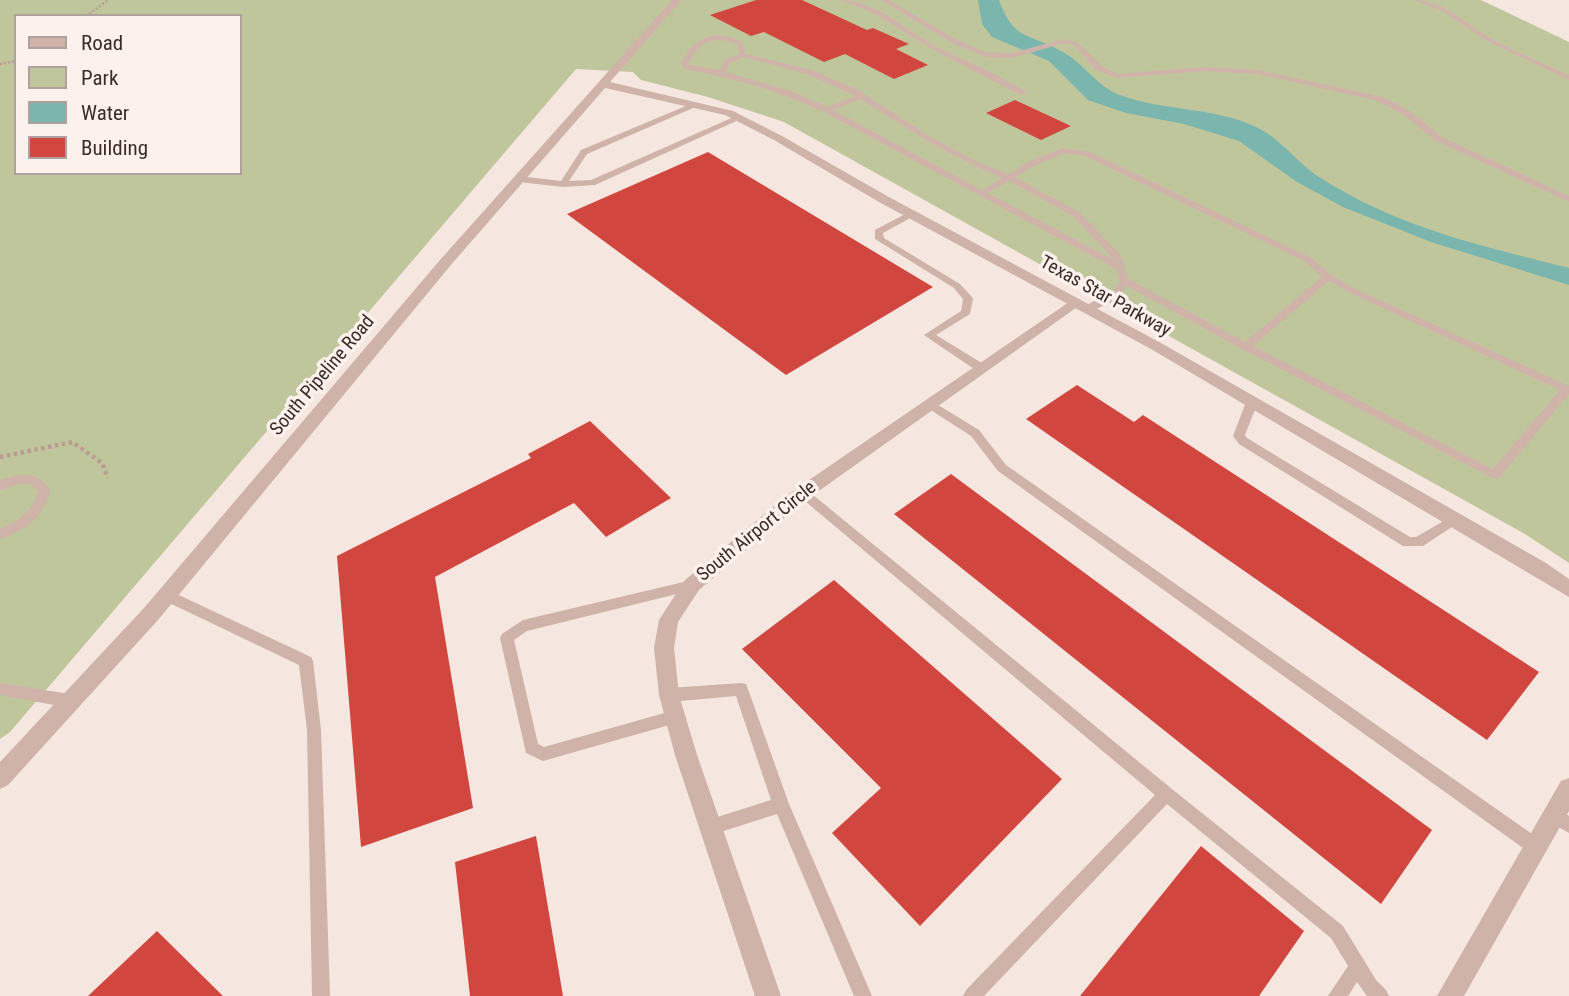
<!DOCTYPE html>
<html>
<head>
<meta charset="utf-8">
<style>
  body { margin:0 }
  #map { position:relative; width:1569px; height:996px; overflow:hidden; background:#f5e6df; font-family:"Roboto Condensed",sans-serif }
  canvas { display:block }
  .legend { position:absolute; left:14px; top:14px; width:228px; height:161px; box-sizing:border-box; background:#fcf1ec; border:2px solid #afa29e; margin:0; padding:9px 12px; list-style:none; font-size:21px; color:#3c2b29 }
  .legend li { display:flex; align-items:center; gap:14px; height:35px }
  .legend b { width:35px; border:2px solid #afa29e }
</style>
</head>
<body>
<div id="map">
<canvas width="1569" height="996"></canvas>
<ul class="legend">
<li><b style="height:9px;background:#cfb3a9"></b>Road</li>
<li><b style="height:19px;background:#c0c69c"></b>Park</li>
<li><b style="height:19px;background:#7ab6ad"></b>Water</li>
<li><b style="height:19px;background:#d14740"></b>Building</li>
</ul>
</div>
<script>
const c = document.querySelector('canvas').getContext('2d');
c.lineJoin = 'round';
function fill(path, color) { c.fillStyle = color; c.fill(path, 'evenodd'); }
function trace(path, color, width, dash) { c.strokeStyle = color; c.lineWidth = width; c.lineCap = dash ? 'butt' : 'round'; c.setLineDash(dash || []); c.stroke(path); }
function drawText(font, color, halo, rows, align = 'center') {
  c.font = font + ' "Roboto Condensed",sans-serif'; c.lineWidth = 7; c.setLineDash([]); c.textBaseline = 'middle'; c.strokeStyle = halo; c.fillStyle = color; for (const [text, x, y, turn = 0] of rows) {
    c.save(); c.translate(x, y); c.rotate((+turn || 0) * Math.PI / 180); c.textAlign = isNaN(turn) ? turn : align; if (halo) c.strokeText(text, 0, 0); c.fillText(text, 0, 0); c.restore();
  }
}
const green = new Path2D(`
  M 0,0 L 1481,0 L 1569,42 L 1569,563 L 1525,534 L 784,122 L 708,97 L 641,80 L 633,72 L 576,69 L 10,732 L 0,739 ZM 16,16 L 240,16 L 240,173 L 16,173 Z`);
const water = new Path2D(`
  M 978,0 L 999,0 C 1014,41 1027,32 1061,51 C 1083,62 1096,86 1120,95 C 1163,111 1212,107 1254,126 C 1279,137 1295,160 1316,175 C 1326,182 1338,188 1348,194 C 1417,232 1494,249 1569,268 L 1569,285 L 1431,242 L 1343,207 L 1297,182 L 1239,141 L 1184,124 L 1126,113 L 1088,100 L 1049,61 L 992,37 L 982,24 Z`);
const building = new Path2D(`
  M 756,0 L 802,0 L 867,30 L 873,28 L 909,44 L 896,49 L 928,65 L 894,79 L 845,54 L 824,62 L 764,32 L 751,36 L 710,15 Z
  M 1015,100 L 1071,126 L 1041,140 L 986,113 Z
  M 708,152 L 933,287 L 786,375 L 567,214 Z
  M 1077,385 L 1134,422 L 1143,415 L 1539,672 L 1487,740 L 1026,419 Z
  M 590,421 L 671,498 L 606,537 L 574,503 L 435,577 L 473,808 L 361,847 L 337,556 L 531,458 L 528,454 Z
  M 951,474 L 1432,830 L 1381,904 L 894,514 Z
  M 834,580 L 1062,779 L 920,926 L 832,833 L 881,788 L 742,649 Z
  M 536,836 L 563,996 L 470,996 L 455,862 Z
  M 1201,846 L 1304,931 L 1259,996 L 1080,996 Z
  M 157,931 L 223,996 L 88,996 Z`);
const pathFar1 = new Path2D(`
  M 86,16 L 108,0
  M 0,64 L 16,61`);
const path = new Path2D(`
  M 0,457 L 72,442 L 102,463 L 108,478`);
const service = new Path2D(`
  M 841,0 C 876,0 908,32 939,48 C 965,61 1004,76 1027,93 L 1020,95 L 930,48 L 875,14 Z
  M 881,0 L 889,0 L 957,40 L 985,52 L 1012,53 L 1064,39 L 1078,43 L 1102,66 L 1117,74 L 1205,67 L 1258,70 L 1383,97 L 1410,111 L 1442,137 L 1569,196 L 1569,202 L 1436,141 L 1404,115 L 1378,101 L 1258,74 L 1205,71 L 1116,78 L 1096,70 L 1074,45 L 1064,43 L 1012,58 L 995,58 L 983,56 L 952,43 Z
  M 1414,0 C 1443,0 1466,24 1490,38 C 1515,52 1543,63 1569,75 L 1569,80 L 1487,41 L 1442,11 Z
  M 715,35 L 731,37 L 742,42 L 746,54 L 812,70 L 858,90 L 926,134 L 971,159 L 1008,174 L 1030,161 L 1062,148 L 1090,152 L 1312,258 L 1331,275 L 1356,289 L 1569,386 L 1569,394 L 1499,478 L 1495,479 L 1242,349 L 1127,286 C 1119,298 1098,312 1083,311 L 1083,307 L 1113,291 L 1120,281 L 1116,269 L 824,112 C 776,90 735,79 684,69 L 681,62 C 689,47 698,39 715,35 ZM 723,40 L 737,44 L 739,54 L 724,60 L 720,70 L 690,65 L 689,62 C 696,47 706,39 723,40 ZM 744,57 L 806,74 L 856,96 L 827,107 L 794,92 L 726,72 L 730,63 ZM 861,99 C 907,129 951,157 1002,178 L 982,190 L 833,110 ZM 1066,153 L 1085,156 L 1306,262 L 1322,277 L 1245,342 L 1129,279 L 1120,254 L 1079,212 L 1015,177 L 1036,165 ZM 1009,181 L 1073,216 L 1114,260 L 988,193 ZM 1329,281 L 1350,293 L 1560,390 L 1493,469 L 1253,346 Z
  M 693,103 L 700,105 L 587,154 L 569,181 L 591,180 L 736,116 L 743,118 L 595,185 L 563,187 L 519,182 L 515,179 L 519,176 L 561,181 L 581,150 Z
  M 911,211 L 915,214 L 914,216 L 883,233 L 884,238 L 960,284 L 972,297 L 973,299 L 970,314 L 936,335 L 985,365 L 986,368 L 985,371 L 977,371 L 924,335 L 961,311 L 963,299 L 954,288 L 875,239 L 875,230 Z
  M 1252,398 L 1258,402 L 1245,435 L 1247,438 L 1410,537 L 1416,537 L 1454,515 L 1458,517 L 1460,520 L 1458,523 L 1423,546 L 1403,546 L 1239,444 L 1233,436 L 1246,402 Z
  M 930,400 L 979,430 L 1006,465 L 1542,841 L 1544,847 L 1542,853 L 1536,855 L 1530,853 L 998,471 L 971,436 L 926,407 L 924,404 L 926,401 Z
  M 18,475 C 32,474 42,477 50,490 C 44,518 26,530 0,539 L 0,529 C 19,521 33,511 38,491 L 30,484 L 18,484 L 0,490 L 0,480 Z
  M 803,488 L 807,490 L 1172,789 L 1343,926 L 1376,980 L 1386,990 L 1389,996 L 1367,996 L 1357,982 L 1348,996 L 1328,996 L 1348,966 L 1331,938 L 1167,804 L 984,996 L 963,996 L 966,990 L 1155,795 L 799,496 L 797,493 L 799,490 Z
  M 692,580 L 697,581 L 699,585 L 697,589 L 527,631 L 514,640 L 538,744 L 544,747 L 675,710 L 680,712 L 682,717 L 680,722 L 543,761 L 526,753 L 500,638 L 502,634 L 523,620 Z
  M 166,589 L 311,657 L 313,661 L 321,730 L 330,996 L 312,996 L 307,730 L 299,665 L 161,599 L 159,595 L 161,591 Z
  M 0,683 L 70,694 L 75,696 L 77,701 L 75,706 L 70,708 L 0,695 Z
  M 741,683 L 746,684 L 748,689 L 789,804 L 872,996 L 854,996 L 777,814 L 711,835 L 705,833 L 703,827 L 705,821 L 711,819 L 771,800 L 736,696 L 669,702 L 664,700 L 662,695 L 664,690 L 669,688 Z
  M 1554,807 L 1569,816 L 1569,833 L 1548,821 L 1546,815 L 1548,809 Z`);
const minor = new Path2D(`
  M 1075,298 L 1082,302 L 1080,305 L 802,503 L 699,590 L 678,622 L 674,648 L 679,695 L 697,755 L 781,996 L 755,996 L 675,755 L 659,695 L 654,648 L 659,620 L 685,580 L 790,493 Z
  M 1569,778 L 1569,811 L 1464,996 L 1437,996 L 1561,781 Z`);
const tertiary = new Path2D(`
  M 672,0 L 682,0 L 610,82 L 733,111 L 782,136 L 887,196 L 1161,343 L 1546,563 L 1569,579 L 1569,597 L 1151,349 L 879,202 L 774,140 L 725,115 L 605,88 L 450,266 L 158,620 L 8,785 L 0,789 L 0,762 L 144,608 L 440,260 Z`);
const streetNames = [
  ["Texas Star Parkway",1105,297,29],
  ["South Pipeline Road",323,376,-50],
  ["South Airport Circle",757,532,-39]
];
fill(green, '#c0c69c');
fill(water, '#7ab6ad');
fill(building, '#d14740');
trace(pathFar1, '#bb9c93', 2.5, [2, 2]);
trace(path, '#bb9c93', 4.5, [3.5, 3.5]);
fill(service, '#cfb3a9');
fill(minor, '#cfb3a9');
fill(tertiary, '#cfb3a9');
drawText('19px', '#3c2b29', '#fcf1ec', streetNames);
</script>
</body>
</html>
